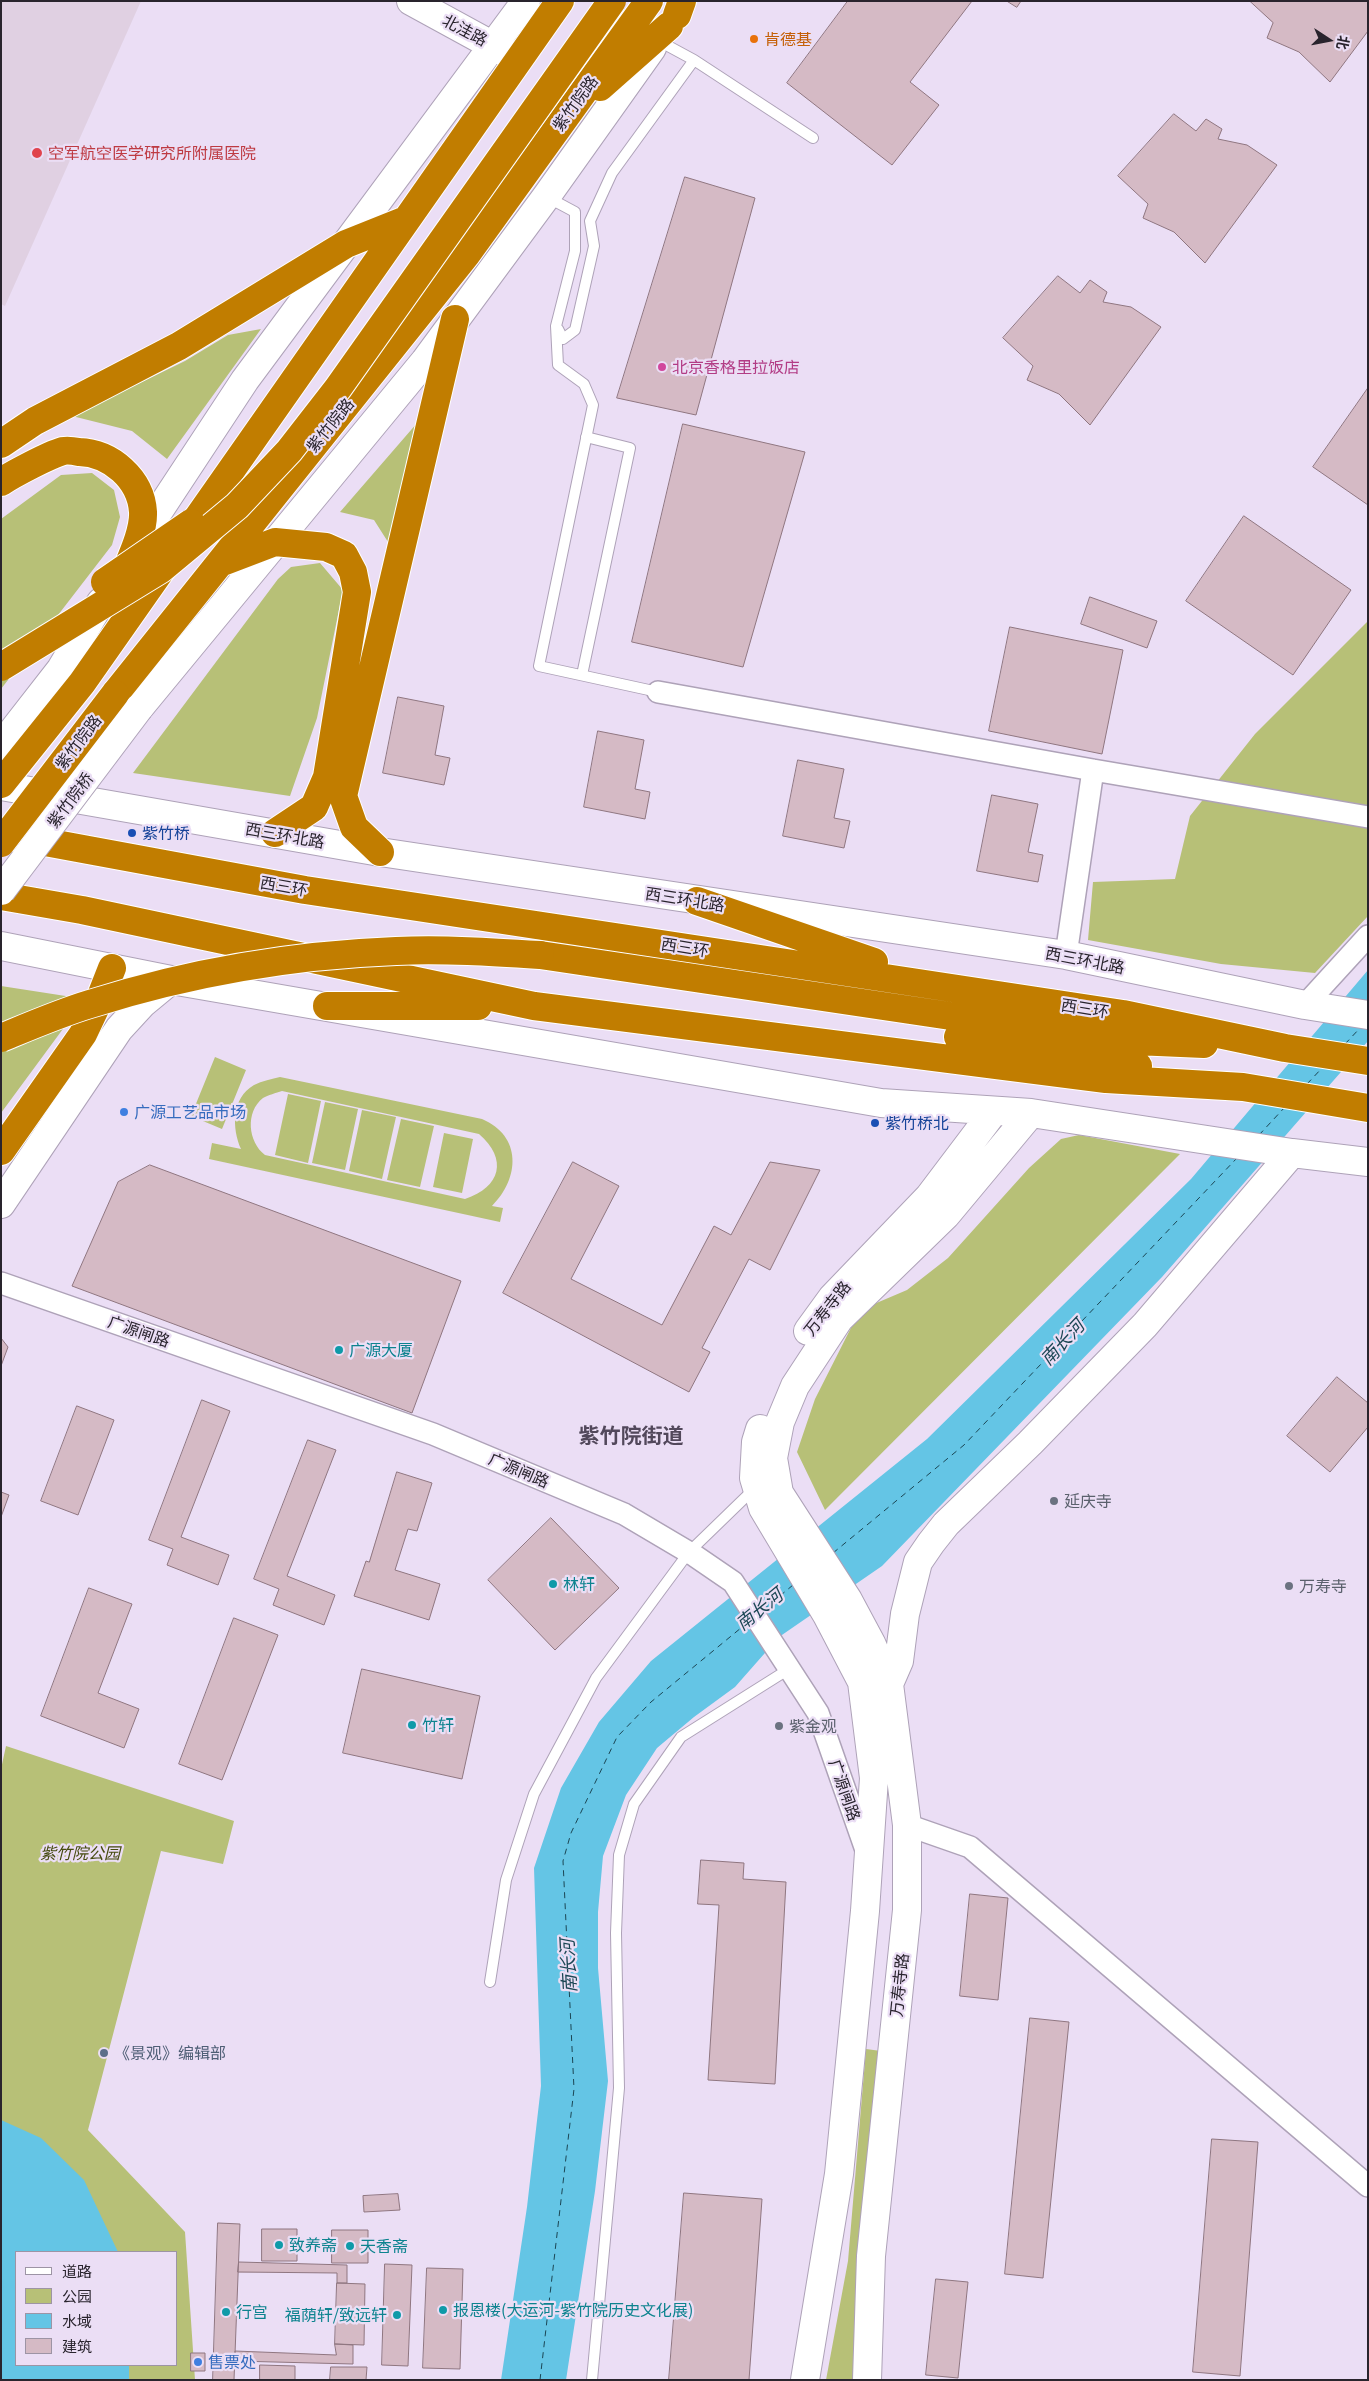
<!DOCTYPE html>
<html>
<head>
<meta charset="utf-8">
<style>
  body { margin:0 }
  #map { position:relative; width:1369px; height:2381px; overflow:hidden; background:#ebdef5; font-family:Georgia,"Noto Sans SC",serif }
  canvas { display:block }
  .frame { position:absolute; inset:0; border:2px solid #29242d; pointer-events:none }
  .legend { position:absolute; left:15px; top:2251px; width:162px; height:115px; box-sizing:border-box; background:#ebdef5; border:1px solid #9d94a5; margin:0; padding:6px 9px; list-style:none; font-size:15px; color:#29242d }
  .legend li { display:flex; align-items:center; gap:10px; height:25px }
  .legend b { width:25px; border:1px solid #9d94a5 }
  .north { position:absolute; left:1304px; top:15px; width:50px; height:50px; -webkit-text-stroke:4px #ebdef5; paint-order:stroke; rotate:101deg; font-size:14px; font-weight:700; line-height:20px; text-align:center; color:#29242d }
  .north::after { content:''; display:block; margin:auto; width:18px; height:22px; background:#29242d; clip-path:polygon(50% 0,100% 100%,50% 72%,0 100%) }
</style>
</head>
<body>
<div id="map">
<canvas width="1369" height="2381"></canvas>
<div class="frame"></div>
<ul class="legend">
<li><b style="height:6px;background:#fff"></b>道路</li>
<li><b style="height:14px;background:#b7c077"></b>公园</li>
<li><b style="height:14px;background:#64c5e5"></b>水域</li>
<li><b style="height:14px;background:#d5bac5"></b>建筑</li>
</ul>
<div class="north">北</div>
</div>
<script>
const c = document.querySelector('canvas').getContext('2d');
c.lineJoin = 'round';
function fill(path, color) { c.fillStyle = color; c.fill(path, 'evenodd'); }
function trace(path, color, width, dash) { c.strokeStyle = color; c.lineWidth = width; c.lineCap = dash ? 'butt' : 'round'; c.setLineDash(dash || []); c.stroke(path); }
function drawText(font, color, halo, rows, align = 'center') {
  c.font = font + ' Georgia,"Noto Sans SC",serif'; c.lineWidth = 4.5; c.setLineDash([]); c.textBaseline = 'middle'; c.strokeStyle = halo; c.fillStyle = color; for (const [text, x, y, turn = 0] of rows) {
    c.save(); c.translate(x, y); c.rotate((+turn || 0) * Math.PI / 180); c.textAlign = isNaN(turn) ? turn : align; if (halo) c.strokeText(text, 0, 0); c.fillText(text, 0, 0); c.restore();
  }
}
const medical = new Path2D(`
  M 1,1 L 141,1 L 5,306 L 1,304 Z`);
const green = new Path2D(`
  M 261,329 L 167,459 L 132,431 L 72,416 L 185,361 L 228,335 Z
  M 424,415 L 388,542 L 374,520 L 340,512 Z
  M 92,473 L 114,490 L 120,517 L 112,545 L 1,689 L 1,519 L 61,475 Z
  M 320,563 L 343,590 L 317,718 L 290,796 L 133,773 L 278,579 L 291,567 Z
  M 1368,621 L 1368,916 L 1315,973 L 1221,964 L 1088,940 L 1093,882 L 1175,879 L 1190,816 L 1255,734 Z
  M 1,986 L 85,999 L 1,1113 Z
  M 215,1057 L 246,1070 L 222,1129 L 191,1116 Z
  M 280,1077 L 482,1119 C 522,1136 520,1178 492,1206 L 503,1208 L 500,1222 L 209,1159 L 212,1143 L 241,1149 C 232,1129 231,1098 254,1085 C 262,1081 272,1079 280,1077 ZM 282,1091 L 479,1134 C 508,1159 501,1187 465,1199 L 265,1155 C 248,1142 245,1112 263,1098 C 268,1095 276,1093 282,1091 Z
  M 288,1094 L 321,1101 L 308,1163 L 275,1155 Z
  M 325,1102 L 358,1109 L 345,1170 L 312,1163 Z
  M 362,1110 L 396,1117 L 382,1179 L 349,1171 Z
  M 401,1119 L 434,1126 L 420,1187 L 387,1180 Z
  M 444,1133 L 473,1139 L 462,1193 L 433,1187 Z
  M 1079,1135 L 1180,1154 L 825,1510 L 797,1452 L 815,1399 L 860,1310 L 907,1290 L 948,1258 L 1029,1168 L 1061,1139 Z
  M 6,1746 L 234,1821 L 223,1864 L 161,1851 L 88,2130 L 185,2232 L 195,2380 L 1,2380 L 1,1769 ZM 16,2252 L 176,2252 L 176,2365 L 16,2365 Z
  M 866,2049 L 881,2051 L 859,2380 L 826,2380 L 848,2261 Z`);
const water = new Path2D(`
  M 1368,970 L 1368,1041 L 1162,1277 L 882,1566 L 779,1637 L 735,1687 L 694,1717 L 657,1748 L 626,1795 L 603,1856 L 598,1912 L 598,1968 L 608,2081 L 595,2191 L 566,2380 L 501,2380 L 527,2207 L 541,2086 L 534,1868 L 561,1788 L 599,1722 L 651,1661 L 927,1439 L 1191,1179 Z
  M 1,2120 L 41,2138 L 84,2180 L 118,2252 L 16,2252 L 16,2365 L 129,2365 L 129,2380 L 1,2380 Z`);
const ferry = new Path2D(`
  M 1345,1044 L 1361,1027
  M 1307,1084 L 1323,1067
  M 1259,1135 L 1285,1107
  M 833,1553 L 964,1445 L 1237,1158
  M 763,1610 L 793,1585
  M 540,2380 L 574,2089 L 563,1861 L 571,1833 L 617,1737 L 651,1702 L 747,1623`);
const building = new Path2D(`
  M 848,1 L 972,1 L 910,82 L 939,105 L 892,165 L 787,83 Z
  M 1007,1 L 1021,1 L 1017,7 Z
  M 1250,1 L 1368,1 L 1368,31 L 1330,82 L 1299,52 L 1267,38 L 1273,23 Z
  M 1174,114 L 1196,131 L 1206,119 L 1222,129 L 1218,139 L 1247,145 L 1277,165 L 1205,263 L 1174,232 L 1143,218 L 1148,204 L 1118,176 Z
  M 685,177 L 755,198 L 696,415 L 617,398 Z
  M 1058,276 L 1080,293 L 1090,280 L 1107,292 L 1103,302 L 1131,307 L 1161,327 L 1090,425 L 1059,394 L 1027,380 L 1033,366 L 1003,338 Z
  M 1368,388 L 1368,505 L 1313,467 Z
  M 683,424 L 805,452 L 743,667 L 632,642 Z
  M 1244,516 L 1351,590 L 1293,675 L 1186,601 Z
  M 1090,597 L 1157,621 L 1147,648 L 1081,624 Z
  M 1010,627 L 1123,650 L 1102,754 L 989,731 Z
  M 398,697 L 444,706 L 435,755 L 450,758 L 444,785 L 383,773 Z
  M 598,731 L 644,740 L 635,789 L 650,792 L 645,819 L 584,807 Z
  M 798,760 L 844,769 L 834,818 L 850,821 L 844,848 L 783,836 Z
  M 992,795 L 1038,804 L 1028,852 L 1043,855 L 1038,882 L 977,871 Z
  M 573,1162 L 619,1186 L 571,1279 L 662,1325 L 714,1226 L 731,1235 L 770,1162 L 820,1170 L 770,1270 L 749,1259 L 702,1348 L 710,1352 L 689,1392 L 503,1293 Z
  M 150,1165 L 461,1281 L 412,1413 L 72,1286 L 118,1182 Z
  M 1,1338 L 8,1347 L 1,1366 Z
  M 1337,1377 L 1368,1403 L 1368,1427 L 1330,1472 L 1287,1436 Z
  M 202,1400 L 230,1411 L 181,1537 L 229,1555 L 218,1585 L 167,1565 L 173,1549 L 149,1540 Z
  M 77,1406 L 114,1420 L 78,1515 L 41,1501 Z
  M 308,1440 L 336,1450 L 287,1576 L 335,1595 L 324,1625 L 273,1605 L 279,1589 L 254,1579 Z
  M 397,1472 L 432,1483 L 417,1531 L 408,1529 L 395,1570 L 440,1584 L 429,1620 L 354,1596 L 366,1561 L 369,1562 Z
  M 1,1492 L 9,1495 L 1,1517 Z
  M 551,1518 L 619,1588 L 555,1650 L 488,1580 Z
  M 89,1588 L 132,1604 L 98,1693 L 139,1709 L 124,1748 L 41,1716 Z
  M 234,1618 L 278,1635 L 222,1780 L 179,1764 Z
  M 362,1669 L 480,1696 L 462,1779 L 343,1753 Z
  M 701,1860 L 744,1863 L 743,1879 L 786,1882 L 775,2084 L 708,2080 L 719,1905 L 698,1904 Z
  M 970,1894 L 1008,1898 L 998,2000 L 960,1996 Z
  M 1030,2018 L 1069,2022 L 1043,2278 L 1005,2274 Z
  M 1212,2139 L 1258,2142 L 1240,2376 L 1193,2372 Z
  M 684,2193 L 762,2199 L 749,2380 L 669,2380 Z
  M 398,2194 L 400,2210 L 364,2212 L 363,2196 Z
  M 218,2223 L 240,2224 L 234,2380 L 213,2380 Z
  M 262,2229 L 297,2229 L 297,2261 L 262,2261 Z
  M 332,2230 L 368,2230 L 368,2263 L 332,2263 Z
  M 239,2262 L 347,2265 L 347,2283 L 337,2283 L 337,2273 L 238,2272 Z
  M 385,2264 L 412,2265 L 408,2366 L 382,2365 Z
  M 427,2268 L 463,2269 L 460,2369 L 423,2368 Z
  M 936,2279 L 968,2282 L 958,2378 L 926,2375 Z
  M 337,2283 L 365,2284 L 364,2345 L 335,2344 Z
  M 335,2344 L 353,2345 L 353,2364 L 235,2361 L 235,2351 L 336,2355 Z
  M 191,2353 L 205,2353 L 205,2371 L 191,2371 Z
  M 260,2365 L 295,2366 L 295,2380 L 260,2380 Z
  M 331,2367 L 367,2367 L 366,2380 L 330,2380 Z`);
const lane = new Path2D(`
  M 694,60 L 813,138
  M 547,197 L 575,212 L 575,251 L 556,326 L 558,365 L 584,384 L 593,405 L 539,666 L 658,692
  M 558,329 L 563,339 L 575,330 L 594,246 L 590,221 L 612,173 L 694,60 L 657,40
  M 582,675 L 630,448 L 586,437
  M 490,1982 L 506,1880 L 534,1794 L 596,1678 L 689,1552 L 754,1489
  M 592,2380 L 619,2088 L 616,1933 L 619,1855 L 634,1804 L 681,1737 L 789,1669`);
const street = new Path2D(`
  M 658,692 L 1093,770
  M 1066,955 L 1093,770 L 1368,817
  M 1305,1005 L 1368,936
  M 1,1283 L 433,1434 L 624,1514 L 695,1556 L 733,1582 L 818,1713 L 866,1850
  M 907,1825 L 970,1847 L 1368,2186`);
const secondary = new Path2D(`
  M 411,1 L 508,54
  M 137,544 L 245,380 L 526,1
  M 139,708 L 425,361 L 546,197 L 652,48
  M 1,746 L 61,669 L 101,602
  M 1,786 L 380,852 L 1066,955 L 1305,1005 L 1368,1015
  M 1,946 L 171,980 L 881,1103 L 1031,1113 L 1292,1153 L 1368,1162
  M 1,1204 L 119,1029 L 142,1004 L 171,980
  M 808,1331 L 832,1298 L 929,1197 L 994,1111
  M 760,1429 L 756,1442 L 754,1478 L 763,1508 L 827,1615 L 862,1682 L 874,1778 L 865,1911 L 839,2174 L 805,2380
  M 889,1684 L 899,1661 L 905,1614 L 918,1562 L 931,1543 L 946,1524 L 1030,1443 L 1145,1325 L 1292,1153
  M 867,2380 L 871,2256 L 907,1910 L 907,1825 L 889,1684 L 871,1643 L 848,1600 L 779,1493 L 773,1458 L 780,1422 L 795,1386 L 839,1319 L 946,1215 L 1031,1113`);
const highway = new Path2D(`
  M 677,15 L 682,1
  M 600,87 L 669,26
  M 1,444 L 35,421 L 179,346 L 346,244 L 406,220
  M 1,482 C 13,474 49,455 63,451 C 68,450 74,451 79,452 C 111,453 141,479 143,512 C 144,532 130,560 123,578
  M 220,563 L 275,542 L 326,547 L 344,555 L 353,572 L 357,592 L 327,777 L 314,807 L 275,833
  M 115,694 L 466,255 L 649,1
  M 1,784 L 82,683 L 560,1
  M 18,837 L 305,890 L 1123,1014 L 1285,1048 L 1368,1061
  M 380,852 L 354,827 L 343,796 L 455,319
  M 1,896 L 82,910 L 534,1006 L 1106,1079 L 1243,1087 L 1368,1108
  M 697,901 L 874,962
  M 540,955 L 1112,1040 L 1204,1044
  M 327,1006 L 478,1006
  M 958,1037 L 1138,1066
  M 1,1151 L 83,1034 L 101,996 L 112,968`);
const secondaryBridge = new Path2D(`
  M 1,891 L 139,708`);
const highwayBridge = new Path2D(`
  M 105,582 L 191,523
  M 1,667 L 161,569 L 237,506 L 289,451 L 338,388 L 612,1
  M 1,843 L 115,694
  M 1,1038 C 30,1026 60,1013 90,1004 C 188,973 293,955 396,951 C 444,949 492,952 540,955`);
const markers = [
  [754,39,5,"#e8710a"],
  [37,153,6,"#e0444e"],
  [662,367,5,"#d1479c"],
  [132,833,5,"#1a4fb4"],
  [124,1112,5,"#3f7fe0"],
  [875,1123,5,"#1a4fb4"],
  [339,1350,5,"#0f9aa8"],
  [1054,1501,5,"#6b7280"],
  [553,1584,5,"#0f9aa8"],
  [1289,1586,5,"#6b7280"],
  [412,1725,5,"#0f9aa8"],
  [779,1726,5,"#6b7280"],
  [104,2053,5,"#5c6f8a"],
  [279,2245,5,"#0f9aa8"],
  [350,2246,5,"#0f9aa8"],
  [443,2310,5,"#0f9aa8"],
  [226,2312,5,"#0f9aa8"],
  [397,2315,5,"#0f9aa8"],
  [198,2362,5,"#3f7fe0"]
];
const streetNames = [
  ["北洼路",465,30,28],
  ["紫竹院路",575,103,-54],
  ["紫竹院路",330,425,-51],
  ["紫竹院路",78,742,-53],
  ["紫竹院桥",70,800,-53],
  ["西三环北路",285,835,10],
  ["西三环",284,886,10],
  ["西三环北路",685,899,9],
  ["西三环",685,947,9],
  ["西三环北路",1085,960,11],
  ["西三环",1085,1008,9],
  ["万寿寺路",827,1308,-52],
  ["广源闸路",139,1331,19],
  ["广源闸路",519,1470,23],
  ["广源闸路",845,1790,71],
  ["万寿寺路",899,1985,-84]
];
const foodNames = [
  ["肯德基",764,39]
];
const healthNames = [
  ["空军航空医学研究所附属医院",48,153]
];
const hotelNames = [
  ["北京香格里拉饭店",672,367]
];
const transitNames = [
  ["紫竹桥",142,833],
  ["紫竹桥北",885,1123]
];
const shopNames = [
  ["广源工艺品市场",134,1112],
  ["售票处",208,2362]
];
const cultureNames = [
  ["广源大厦",349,1350],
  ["林轩",563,1584],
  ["竹轩",422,1725],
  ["致养斋",289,2245],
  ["天香斋",360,2246],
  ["报恩楼(大运河-紫竹院历史文化展)",453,2310],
  ["行宫",236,2312],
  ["福荫轩/致远轩",387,2315,"right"]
];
const worshipNames = [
  ["延庆寺",1064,1501],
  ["万寿寺",1299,1586],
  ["紫金观",789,1726]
];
const parkNames = [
  ["紫竹院公园",80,1853]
];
const serviceNames = [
  ["《景观》编辑部",114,2053]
];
const waterNames = [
  ["南长河",1062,1342,-47],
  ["南长河",759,1609,-39],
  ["南长河",568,1966,-93]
];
const districtNames = [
  ["紫竹院街道",631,1435]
];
fill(medical, '#e0d0e2');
fill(green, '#b7c077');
fill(water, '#64c5e5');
trace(ferry, '#1b4654', 1, [6, 5]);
fill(building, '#d5bac5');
trace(building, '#8f7680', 1);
trace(lane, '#aea2b8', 12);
trace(street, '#aea2b8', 24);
trace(secondary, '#aea2b8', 30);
trace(highway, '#fff', 30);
trace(lane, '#fff', 10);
trace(street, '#fff', 21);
trace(secondary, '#fff', 28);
trace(highway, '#c17d00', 28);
trace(secondaryBridge, '#aea2b8', 30, []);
trace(highwayBridge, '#fff', 30, []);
trace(secondaryBridge, '#fff', 28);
trace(highwayBridge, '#c17d00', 28);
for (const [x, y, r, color] of markers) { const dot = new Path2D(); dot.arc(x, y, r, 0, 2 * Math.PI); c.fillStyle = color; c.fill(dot); trace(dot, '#ebdef5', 2); }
drawText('16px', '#29242d', '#ebdef5', streetNames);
drawText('16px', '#c56008', '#ebdef5', foodNames, 'left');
drawText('16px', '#be3a42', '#ebdef5', healthNames, 'left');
drawText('16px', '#b23c85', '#ebdef5', hotelNames, 'left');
drawText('16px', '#164399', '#ebdef5', transitNames, 'left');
drawText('16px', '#366cbe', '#ebdef5', shopNames, 'left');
drawText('16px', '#0d838f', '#ebdef5', cultureNames, 'left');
drawText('16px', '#5b616d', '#ebdef5', worshipNames, 'left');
drawText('italic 16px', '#454a0f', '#ebdef5', parkNames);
drawText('16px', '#4e5e75', '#ebdef5', serviceNames, 'left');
drawText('italic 18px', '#1b4654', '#ebdef5', waterNames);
drawText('bold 21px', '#52485b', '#ebdef5', districtNames);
</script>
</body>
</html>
